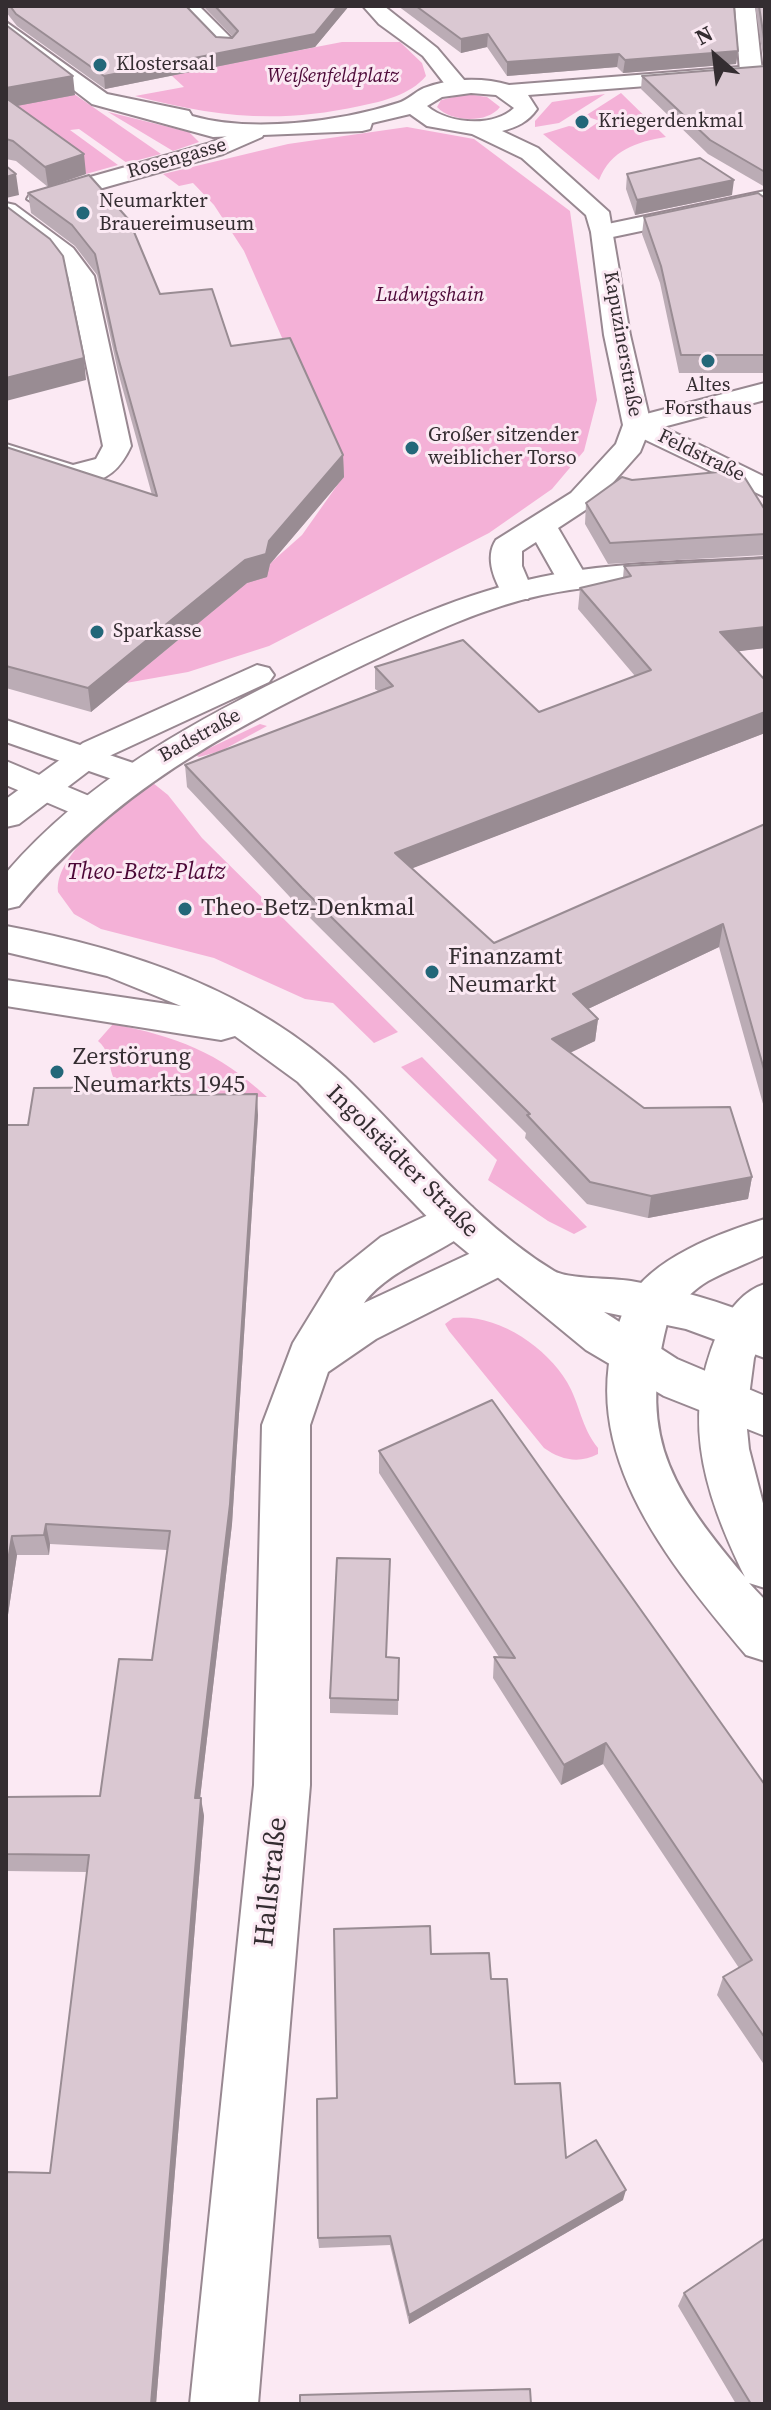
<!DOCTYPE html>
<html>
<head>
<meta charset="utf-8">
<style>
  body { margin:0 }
  #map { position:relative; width:771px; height:2410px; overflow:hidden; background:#fbe9f3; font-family:"Source Serif 4",serif }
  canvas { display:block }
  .frame { position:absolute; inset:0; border:8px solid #342d31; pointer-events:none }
  .north { position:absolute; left:675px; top:16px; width:80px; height:80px; -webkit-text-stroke:6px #fbe9f3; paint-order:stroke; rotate:332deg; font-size:22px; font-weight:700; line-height:32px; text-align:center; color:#342d31 }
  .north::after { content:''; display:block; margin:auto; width:28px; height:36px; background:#342d31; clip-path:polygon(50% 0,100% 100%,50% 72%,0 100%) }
</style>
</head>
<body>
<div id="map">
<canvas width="771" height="2410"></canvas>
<div class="frame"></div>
<div class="north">N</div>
</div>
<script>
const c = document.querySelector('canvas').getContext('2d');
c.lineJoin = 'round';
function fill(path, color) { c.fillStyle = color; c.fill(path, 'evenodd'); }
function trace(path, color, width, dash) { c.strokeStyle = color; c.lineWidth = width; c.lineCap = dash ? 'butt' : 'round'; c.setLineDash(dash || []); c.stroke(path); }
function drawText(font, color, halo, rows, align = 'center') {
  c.font = font + ' "Source Serif 4",serif'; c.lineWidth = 6; c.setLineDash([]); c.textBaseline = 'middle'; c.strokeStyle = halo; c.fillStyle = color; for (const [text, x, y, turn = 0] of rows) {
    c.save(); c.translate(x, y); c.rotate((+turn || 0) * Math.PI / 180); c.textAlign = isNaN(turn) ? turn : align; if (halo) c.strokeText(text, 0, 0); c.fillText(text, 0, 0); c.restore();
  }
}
const green = new Path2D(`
  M 342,42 L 400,42 L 422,63 L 426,76 C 410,95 384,101 360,106 C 277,124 216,117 135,96 L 184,87 L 171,75 Z
  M 6,47 L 161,154 L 127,163 L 79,129 L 70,130 L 118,165 L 86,174 L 6,120 Z
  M 621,93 L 666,137 C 636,142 611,150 599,180 L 543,134 L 569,126 L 588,129 L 600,121 L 585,116 Z
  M 467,94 L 487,97 L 500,107 C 487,124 451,122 437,107 L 441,100 Z
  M 605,94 L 559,123 L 535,127 L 535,121 L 552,102 Z
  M 108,112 L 189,132 L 199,142 L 173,151 Z
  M 407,127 L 474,139 L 570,211 L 597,400 L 584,451 L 552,489 L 489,533 L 269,646 L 188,672 L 126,683 L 250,580 L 267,575 L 266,567 L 302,535 L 343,477 L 244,251 L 214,205 L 193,183 L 179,186 L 163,174 L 288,144 Z
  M 260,724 L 267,726 L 221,751 L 199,757 L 195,755 Z
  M 153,783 L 168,795 L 202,838 L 398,1032 L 374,1043 L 333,1003 L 305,999 L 214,958 L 101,929 L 74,914 L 58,892 C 54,852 125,804 153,783 Z
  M 113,1024 C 177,1037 217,1051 267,1097 L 128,1094 C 102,1077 117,1057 98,1041 Z
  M 422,1057 L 587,1227 L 574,1234 L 548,1221 L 488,1180 L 497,1160 L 401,1067 Z
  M 453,1318 C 495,1313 545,1345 567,1382 C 580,1404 581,1427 598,1448 L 598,1454 C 579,1464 561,1460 544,1448 L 449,1331 L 445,1324 Z`);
const minor = new Path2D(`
  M 178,6 L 199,6 L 233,40 L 236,44 L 233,48 L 219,48 Z
  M 363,6 L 384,6 L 437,48 L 470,87 L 467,92 L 451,92 L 423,56 L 379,24 Z
  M 735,6 L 755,6 L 762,72 L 759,77 L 743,77 L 740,72 Z
  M 254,125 L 262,127 L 265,132 L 262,137 L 223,154 L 39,206 L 27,199 L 30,194 L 207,144 Z
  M 765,191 L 765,205 L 603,239 L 591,232 L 603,225 Z
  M 6,203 L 15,205 L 73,248 L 94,276 L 131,446 C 104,506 55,478 6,463 L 6,444 L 73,465 L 96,459 L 103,446 L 68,276 L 55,258 L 6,222 Z
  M 765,383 L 765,400 L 663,427 L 765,477 L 765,497 L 627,431 L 623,425 L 627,419 Z
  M 6,720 L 145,767 L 150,775 L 145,783 L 132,786 L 6,742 Z
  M 6,761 L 101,801 L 106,809 L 101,817 L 88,820 L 6,785 Z
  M 456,1202 L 472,1207 L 478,1219 C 462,1248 393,1263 364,1303 L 499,1240 L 515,1245 L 522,1257 L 515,1269 L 376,1339 L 328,1372 L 310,1425 L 310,1785 L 258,2404 L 190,2404 L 254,1785 L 262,1425 L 293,1343 L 336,1273 L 381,1237 Z
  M 765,1219 L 765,1255 C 746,1264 726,1271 708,1281 C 680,1297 671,1326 634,1315 L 627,1302 C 651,1258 720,1233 765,1219 Z
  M 765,1284 C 765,1317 771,1358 726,1342 L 719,1329 C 730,1309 743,1291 765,1284 Z`);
const tertiary = new Path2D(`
  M 6,22 L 107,94 L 189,111 L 192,116 C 250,133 340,122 398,103 C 408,100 415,92 424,88 C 450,78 483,77 509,85 L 765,65 L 765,77 L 528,95 L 537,109 C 528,122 517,127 502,131 L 538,148 L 609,212 L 630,335 L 651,425 L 640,452 L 593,505 L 558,528 L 589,581 L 584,588 L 562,588 L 536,542 L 522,551 L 522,566 L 533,592 L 528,599 L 506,599 C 495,583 484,558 496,540 L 571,493 L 616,444 L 623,425 L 604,335 L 591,232 L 586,215 L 522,158 L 472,134 L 427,126 L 410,114 L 372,123 L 370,129 L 362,131 L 213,137 L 92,104 L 6,38 ZM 471,93 L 496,95 L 514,108 C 493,128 448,124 427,106 L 442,97 Z
  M 650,1284 L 666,1289 L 673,1302 C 635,1428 663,1480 745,1577 C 702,1489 677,1408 726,1316 L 742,1311 L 758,1316 L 765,1329 L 754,1358 L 746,1419 L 749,1449 L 765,1511 L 765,1588 L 749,1583 L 765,1600 L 765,1661 L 746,1655 C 659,1551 558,1430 634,1289 Z`);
const secondary = new Path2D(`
  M 765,558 L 765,576 C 691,582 615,580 542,595 C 477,609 416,640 357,668 C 225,732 115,790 19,906 L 6,909 L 6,873 C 90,775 205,715 320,660 C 392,626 463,593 541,577 C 615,561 691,563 765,558 Z
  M 257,665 L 269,668 L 274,675 L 269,682 L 107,757 L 19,824 L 6,827 L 6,799 L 83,743 Z
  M 6,926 C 129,949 252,990 345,1077 C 414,1143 471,1220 554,1271 C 567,1279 613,1278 631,1281 C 677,1289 722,1302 765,1320 L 765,1358 L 686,1329 L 604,1312 L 677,1359 L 765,1396 L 765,1436 L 664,1396 L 586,1350 L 439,1229 L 298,1082 L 235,1036 L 221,1040 L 6,1006 L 6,980 L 181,1006 L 107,976 L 6,952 Z`);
const wall = new Path2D(`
  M 6,6 L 186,6 L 216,37 L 233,37 L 203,6 L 349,6 L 315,47 L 105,89 L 17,26 L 6,12 Z
  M 398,6 L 734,6 L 738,51 L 736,64 L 623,73 L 617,67 L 507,76 L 487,47 L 461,53 Z
  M 755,6 L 765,6 L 765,63 L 764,62 Z
  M 6,25 L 75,95 L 17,106 L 86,174 L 48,187 L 16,161 L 6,159 Z
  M 765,66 L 765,187 L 708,154 L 641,89 L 642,76 Z
  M 627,174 L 732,195 L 635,215 L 626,189 Z
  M 89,175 L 160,294 L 231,346 L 343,455 L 344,477 L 270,564 L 267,577 L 247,583 L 91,712 L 6,688 L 6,447 L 152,495 L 118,372 L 97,275 L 75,246 L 31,213 L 28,193 Z
  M 765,198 L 765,373 L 679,373 L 660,283 L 642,234 L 644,217 Z
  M 632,480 L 765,510 L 765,555 L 608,564 L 585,524 L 586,503 Z
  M 765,558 L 765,648 L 738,651 L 765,733 L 412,868 L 494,943 L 765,824 L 765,1111 L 719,947 L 588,1009 L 598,1019 L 595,1041 L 570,1053 L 644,1108 L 752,1177 L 748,1199 L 648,1218 L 587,1204 L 525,1138 L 526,1133 L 303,911 L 187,787 L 185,765 L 378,691 L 375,689 L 375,667 L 539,712 L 635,676 L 578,609 L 580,588 L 623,578 L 624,566 Z
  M 173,1087 L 174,1095 L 258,1115 L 232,1524 L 200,1798 L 204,1816 L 156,2404 L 6,2404 L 50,2173 L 87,1872 L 6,1871 L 6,1797 L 100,1796 L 152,1660 L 167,1550 L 50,1544 L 49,1555 L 17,1555 L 6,1628 L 28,1125 Z
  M 379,1451 L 765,1785 L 765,2066 L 717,1995 L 723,1977 L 739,1968 L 603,1764 L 561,1785 L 493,1678 L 494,1657 L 499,1657 L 379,1473 Z
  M 387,1657 L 399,1658 L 398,1715 L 330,1713 L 330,1698 Z
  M 431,1954 L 491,1979 L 515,2084 L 566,2158 L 623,2200 L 409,2324 L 390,2245 L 319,2248 L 318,2238 L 337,2098 Z
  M 684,2293 L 765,2404 L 736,2404 L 678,2306 Z`);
const shadedWall = new Path2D(`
  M 338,6 L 349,6 L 315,47 L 105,89 L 104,76 Z
  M 488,34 L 487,47 L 461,53 L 461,39 Z
  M 738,51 L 736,64 L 623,73 L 625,60 Z
  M 619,54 L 617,67 L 507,76 L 507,62 Z
  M 73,76 L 75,95 L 6,108 L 6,88 Z
  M 84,154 L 86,174 L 48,187 L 45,167 Z
  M 16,174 L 19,195 L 6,198 L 6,177 Z
  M 734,180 L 732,195 L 635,215 L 637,200 Z
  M 84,358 L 86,380 L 6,401 L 6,378 Z
  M 343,455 L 344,477 L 270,564 L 267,577 L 247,583 L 91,712 L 88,688 L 269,541 Z
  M 765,627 L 765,648 L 717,654 L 720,632 Z
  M 765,712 L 765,733 L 395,875 L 395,853 Z
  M 723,924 L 719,947 L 571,1017 L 573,994 Z
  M 598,1019 L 595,1041 L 550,1062 L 552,1039 Z
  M 257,1094 L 258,1115 L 232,1524 L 198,1816 L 195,1798 Z
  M 752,1177 L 748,1199 L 648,1218 L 651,1196 Z
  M 46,1524 L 50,1544 L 49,1555 L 44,1535 Z
  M 12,1536 L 17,1555 L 6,1628 L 6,1573 Z
  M 606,1743 L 603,1764 L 561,1785 L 564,1765 Z
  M 201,1798 L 204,1816 L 156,2404 L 151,2404 Z
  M 626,2190 L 623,2200 L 409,2324 L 409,2315 Z`);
const building = new Path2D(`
  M 10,6 L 186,6 L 216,37 L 232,38 L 238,31 L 215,6 L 338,6 L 315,34 L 104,76 L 16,14 Z
  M 416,6 L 734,6 L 738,51 L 625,60 L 619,54 L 507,62 L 488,34 L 461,39 Z
  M 759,6 L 765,6 L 765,45 Z
  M 6,25 L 73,76 L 6,88 Z
  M 765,66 L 765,172 L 710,140 L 642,76 Z
  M 6,98 L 84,154 L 45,167 L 13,141 L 6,139 Z
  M 700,158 L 734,180 L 637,200 L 627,174 Z
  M 6,166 L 16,174 L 6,177 Z
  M 89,175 L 129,220 L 160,294 L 212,289 L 231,346 L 290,338 L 343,455 L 269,541 L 266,554 L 245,560 L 88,688 L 6,666 L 6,447 L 157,496 L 116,350 L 95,254 L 72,225 L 28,193 Z
  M 758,193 L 765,198 L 765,355 L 681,355 L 661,266 L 644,217 Z
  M 6,206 L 50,239 L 63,256 L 84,358 L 6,378 Z
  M 740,470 L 765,510 L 765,534 L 610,543 L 586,503 L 622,477 L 632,480 Z
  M 765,558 L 765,627 L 720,632 L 765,680 L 765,712 L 395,853 L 494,943 L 765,824 L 765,1073 L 723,924 L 573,994 L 598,1019 L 552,1039 L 644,1108 L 730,1107 L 752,1177 L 651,1196 L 590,1182 L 527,1115 L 530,1114 L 302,888 L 185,765 L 393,686 L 375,667 L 463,640 L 539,712 L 651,670 L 580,588 L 631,576 L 624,566 Z
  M 173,1087 L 171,1095 L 257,1094 L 230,1504 L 195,1798 L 201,1798 L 151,2404 L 6,2404 L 6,2172 L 50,2173 L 89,1855 L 6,1854 L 6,1797 L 100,1796 L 119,1659 L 152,1660 L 170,1531 L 46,1524 L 44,1535 L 12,1536 L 6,1573 L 6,1125 L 28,1125 L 34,1088 Z
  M 492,1400 L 765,1785 L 765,2038 L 723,1977 L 752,1960 L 606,1743 L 564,1765 L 494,1657 L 515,1658 L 379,1451 Z
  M 337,1558 L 390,1559 L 386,1657 L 399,1658 L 398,1700 L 330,1698 Z
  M 430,1926 L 431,1954 L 489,1953 L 491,1979 L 507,1979 L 515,2084 L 560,2083 L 566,2158 L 596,2140 L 626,2190 L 409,2315 L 390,2236 L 318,2238 L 317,2099 L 337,2098 L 334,1929 Z
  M 765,2238 L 765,2404 L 751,2404 L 684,2293 Z
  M 530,2389 L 531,2404 L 300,2404 L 300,2395 Z`);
const markers = [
  [100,65,8,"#236779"],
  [582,122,8,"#236779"],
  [83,213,8,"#236779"],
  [708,361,8,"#236779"],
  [412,448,8,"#236779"],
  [97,632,8,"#236779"],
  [185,909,8,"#236779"],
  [432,972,8,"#236779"],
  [57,1072,8,"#236779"]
];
const farPoinames = [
  ["Klostersaal",116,65],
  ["Kriegerdenkmal",598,122],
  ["Neumarkter",99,202],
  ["Brauereimuseum",99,225],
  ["Altes",708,386,"center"],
  ["Forsthaus",708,409,"center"],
  ["Großer sitzender",428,436],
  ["weiblicher Torso",428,459],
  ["Sparkasse",113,632]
];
const farParknames = [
  ["Weißenfeldplatz",333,77],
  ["Ludwigshain",430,296]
];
const farStreetnames = [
  ["Rosengasse",177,159,-16],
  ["Kapuzinerstraße",622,344,80],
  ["Feldstraße",701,456,26],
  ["Badstraße",200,736,-29]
];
const parkNames = [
  ["Theo-Betz-Platz",146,873]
];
const poiNames = [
  ["Theo-Betz-Denkmal",201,909],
  ["Finanzamt",448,958],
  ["Neumarkt",448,986],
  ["Zerstörung",73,1058],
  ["Neumarkts 1945",73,1086]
];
const streetNames = [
  ["Ingolstädter Straße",402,1162,45]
];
const nearStreetnames = [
  ["Hallstraße",272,1882,-84]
];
fill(green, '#f4b1d7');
trace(minor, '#988891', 4);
trace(tertiary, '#988891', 4);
trace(secondary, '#988891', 4);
fill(minor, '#fff');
fill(tertiary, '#fff');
fill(secondary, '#fff');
fill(wall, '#bbacb5');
fill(shadedWall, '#998c93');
fill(building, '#dac8d2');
trace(building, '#998c93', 2);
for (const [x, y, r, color] of markers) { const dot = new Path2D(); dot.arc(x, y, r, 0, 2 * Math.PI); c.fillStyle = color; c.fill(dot); trace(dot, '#fbe9f3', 3); }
drawText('20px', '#342d31', '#fbe9f3', farPoinames, 'left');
drawText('italic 20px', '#4c0837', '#fbe9f3', farParknames);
drawText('20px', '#342d31', '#fbe9f3', farStreetnames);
drawText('italic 24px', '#4c0837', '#fbe9f3', parkNames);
drawText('24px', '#342d31', '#fbe9f3', poiNames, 'left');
drawText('24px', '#342d31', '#fbe9f3', streetNames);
drawText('28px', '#342d31', '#fbe9f3', nearStreetnames);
</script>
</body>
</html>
